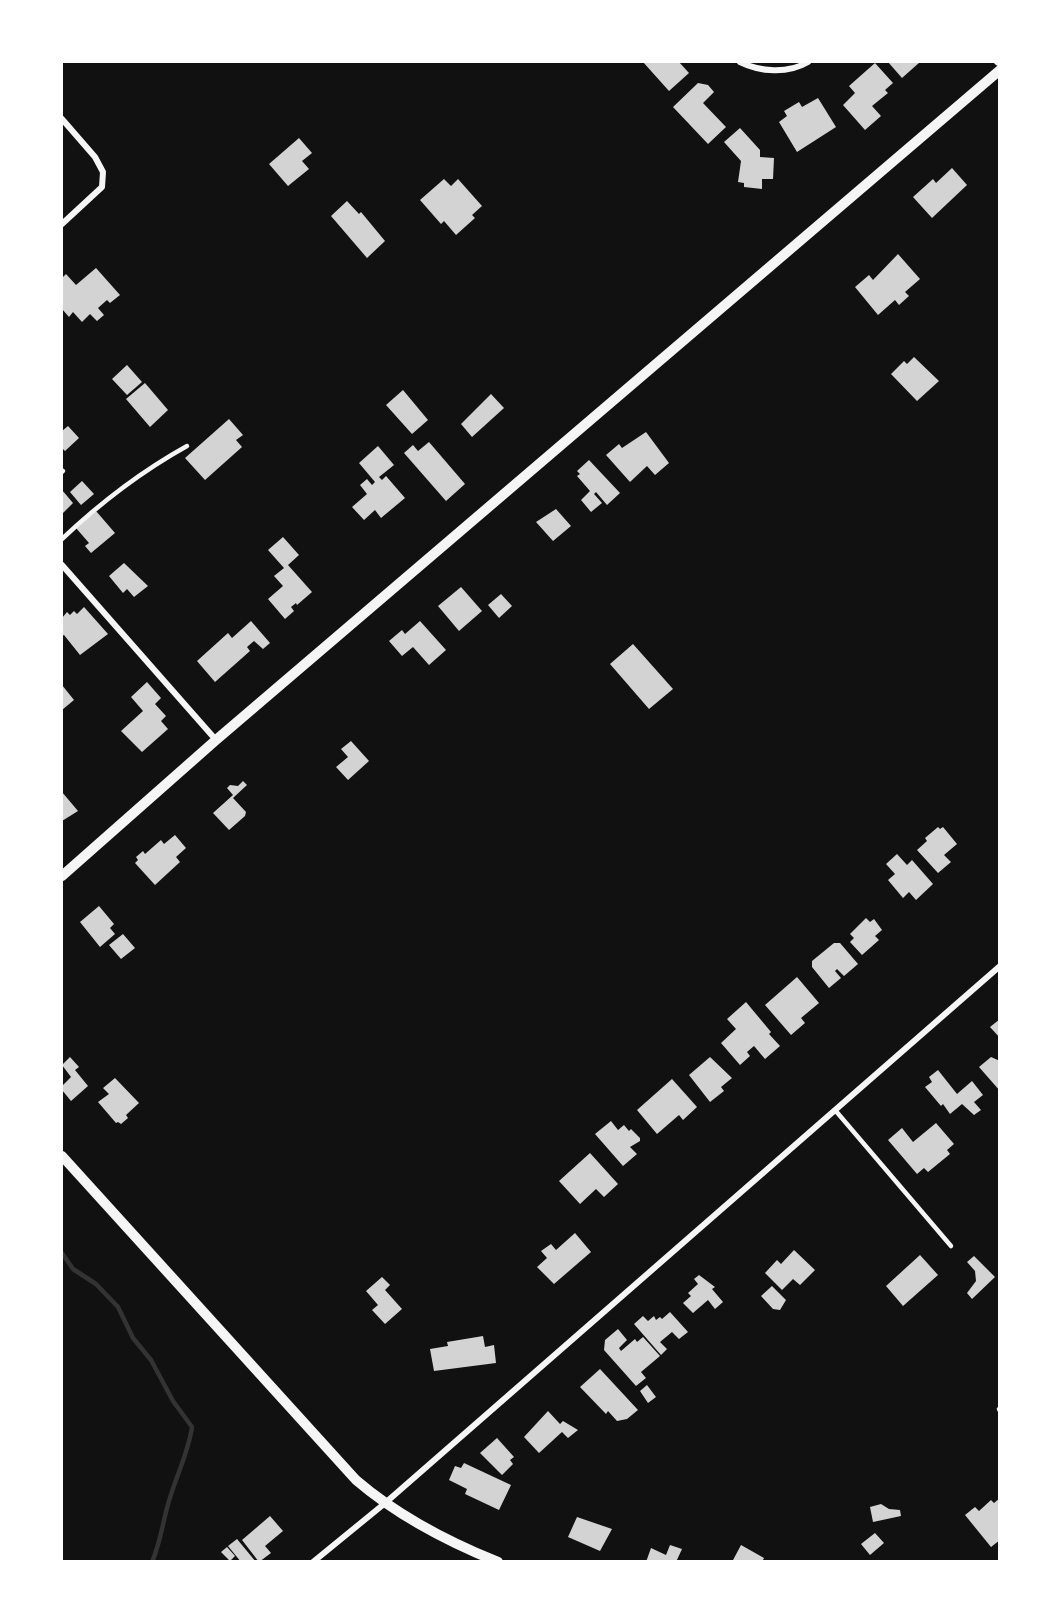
<!DOCTYPE html>
<html>
<head>
<meta charset="utf-8">
<style>
  body { margin:0 }
  #map { position:relative; width:1061px; height:1623px; overflow:hidden; background:#111; font-family:"Titillium Web",sans-serif }
  canvas { display:block }
  .frame { position:absolute; inset:0; border:63px solid #fff; pointer-events:none }
</style>
</head>
<body>
<div id="map">
<canvas width="1061" height="1623"></canvas>
<div class="frame"></div>
</div>
<script>
const c = document.querySelector('canvas').getContext('2d');
c.lineJoin = 'round';
function trace(path, color, width, dash) { c.strokeStyle = color; c.lineWidth = width; c.lineCap = dash ? 'butt' : 'round'; c.setLineDash(dash || []); c.stroke(path); }
function fill(path, color) { c.fillStyle = color; c.fill(path, 'evenodd'); }
const stream = new Path2D(`
  M 62,1253 L 73,1269 L 96,1284 L 118,1307 L 133,1338 L 151,1360 L 173,1401 L 192,1427 C 188,1455 174,1480 167,1508 C 162,1527 160,1543 152,1562`);
const building = new Path2D(`
  M 643,62 L 679,62 L 689,73 L 669,91 Z
  M 888,62 L 920,62 L 902,78 Z
  M 875,63 L 893,83 L 885,90 L 888,93 L 872,106 L 881,116 L 865,130 L 843,105 L 855,93 L 849,86 Z
  M 698,83 L 708,85 L 714,92 L 703,103 L 726,127 L 708,144 L 673,107 Z
  M 818,98 L 836,127 L 797,152 L 779,122 L 787,116 L 784,111 L 799,102 L 802,107 Z
  M 740,128 L 760,150 L 760,157 L 774,158 L 773,179 L 762,179 L 762,189 L 744,187 L 744,183 L 738,182 L 741,161 L 724,142 Z
  M 299,138 L 312,153 L 302,161 L 309,169 L 288,186 L 269,164 Z
  M 952,168 L 967,185 L 932,218 L 913,197 L 933,179 L 936,183 Z
  M 444,179 L 451,186 L 458,179 L 482,206 L 472,215 L 475,218 L 456,235 L 444,221 L 441,224 L 420,200 Z
  M 347,201 L 359,214 L 361,212 L 385,241 L 367,258 L 331,216 Z
  M 898,254 L 920,279 L 905,292 L 909,296 L 899,305 L 895,300 L 878,315 L 855,287 L 869,275 L 873,280 Z
  M 96,268 L 120,295 L 110,303 L 107,300 L 98,308 L 104,315 L 97,321 L 90,314 L 82,322 L 73,312 L 69,317 L 62,309 L 62,278 L 66,274 L 76,285 Z
  M 914,357 L 939,381 L 917,401 L 891,374 L 904,361 L 907,364 Z
  M 127,365 L 142,382 L 127,395 L 112,379 Z
  M 145,383 L 168,410 L 150,427 L 126,399 Z
  M 403,390 L 428,420 L 412,434 L 386,405 Z
  M 491,394 L 504,408 L 472,437 L 461,424 Z
  M 229,419 L 243,435 L 236,440 L 242,447 L 205,480 L 185,458 Z
  M 68,426 L 79,438 L 65,451 L 62,448 L 62,431 Z
  M 646,432 L 669,463 L 655,475 L 647,466 L 630,482 L 606,455 L 619,444 L 622,448 Z
  M 429,442 L 465,484 L 446,501 L 404,453 L 413,445 L 418,451 Z
  M 378,446 L 394,465 L 379,477 L 382,480 L 386,476 L 405,498 L 381,518 L 375,510 L 364,520 L 352,507 L 367,494 L 360,485 L 367,479 L 372,485 L 375,482 L 359,463 Z
  M 589,460 L 620,493 L 607,505 L 596,492 L 594,494 L 602,503 L 591,512 L 581,500 L 590,491 L 577,476 L 580,474 L 577,471 Z
  M 82,481 L 94,494 L 81,505 L 70,492 Z
  M 62,490 L 73,503 L 62,514 Z
  M 556,509 L 571,526 L 553,541 L 536,522 Z
  M 96,511 L 115,533 L 91,553 L 85,546 L 89,543 L 76,528 Z
  M 283,537 L 299,555 L 288,565 L 312,592 L 297,605 L 296,603 L 291,607 L 294,611 L 285,619 L 268,599 L 283,586 L 274,576 L 284,568 L 268,550 Z
  M 124,563 L 148,586 L 134,597 L 127,589 L 123,593 L 109,576 Z
  M 461,587 L 482,611 L 459,631 L 438,606 Z
  M 501,594 L 512,606 L 499,618 L 488,605 Z
  M 84,607 L 108,634 L 80,655 L 64,635 L 62,636 L 62,618 L 67,612 L 70,615 L 74,611 L 77,614 Z
  M 251,621 L 270,643 L 263,649 L 254,641 L 247,647 L 250,651 L 215,682 L 197,661 L 228,633 L 232,638 Z
  M 420,621 L 446,650 L 429,665 L 413,647 L 402,656 L 389,641 L 402,630 L 405,634 Z
  M 633,644 L 673,689 L 649,709 L 610,664 Z
  M 147,682 L 161,698 L 155,704 L 166,716 L 161,721 L 168,729 L 142,752 L 121,731 L 143,711 L 131,697 Z
  M 62,685 L 74,700 L 62,710 Z
  M 351,741 L 369,761 L 348,780 L 336,767 L 348,757 L 341,749 Z
  M 243,781 L 247,785 L 233,798 L 246,812 L 245,816 L 229,830 L 213,813 L 233,795 L 227,788 L 230,785 L 238,786 Z
  M 62,792 L 78,811 L 62,821 Z
  M 938,827 L 940,829 L 943,827 L 957,844 L 944,855 L 951,862 L 938,873 L 917,850 L 927,841 L 925,838 Z
  M 175,835 L 186,848 L 176,857 L 180,862 L 155,885 L 135,863 L 138,860 L 136,857 L 143,851 L 145,854 L 161,840 L 164,844 Z
  M 897,854 L 907,865 L 912,860 L 933,884 L 916,900 L 909,892 L 903,898 L 888,880 L 895,874 L 886,864 Z
  M 99,906 L 114,924 L 110,928 L 115,934 L 100,947 L 80,922 Z
  M 866,918 L 870,922 L 874,919 L 882,930 L 875,936 L 879,940 L 862,955 L 850,942 L 854,938 L 850,934 Z
  M 123,934 L 135,948 L 121,959 L 109,945 Z
  M 834,943 L 840,943 L 858,964 L 844,976 L 837,969 L 835,971 L 841,978 L 829,988 L 812,967 L 812,961 Z
  M 797,977 L 819,1003 L 801,1018 L 805,1023 L 791,1035 L 765,1005 Z
  M 746,1002 L 771,1032 L 769,1034 L 780,1046 L 765,1059 L 754,1046 L 747,1052 L 750,1056 L 740,1065 L 721,1043 L 736,1029 L 727,1019 Z
  M 1000,1019 L 1000,1038 L 990,1027 Z
  M 70,1057 L 79,1067 L 75,1070 L 88,1086 L 71,1101 L 62,1090 L 62,1086 L 71,1077 L 62,1065 Z
  M 710,1057 L 732,1078 L 721,1087 L 724,1091 L 710,1102 L 689,1075 Z
  M 991,1057 L 1000,1061 L 1000,1091 L 979,1067 Z
  M 938,1070 L 957,1094 L 972,1081 L 983,1095 L 974,1102 L 981,1110 L 974,1115 L 962,1104 L 950,1114 L 943,1104 L 941,1106 L 925,1087 L 932,1082 L 929,1077 Z
  M 115,1078 L 139,1103 L 126,1115 L 128,1118 L 121,1124 L 118,1122 L 116,1123 L 98,1102 L 109,1094 L 103,1088 Z
  M 672,1079 L 697,1107 L 683,1120 L 679,1115 L 657,1134 L 637,1110 Z
  M 611,1121 L 618,1130 L 624,1125 L 629,1131 L 631,1129 L 640,1138 L 640,1141 L 630,1147 L 637,1154 L 623,1166 L 595,1134 Z
  M 936,1123 L 954,1144 L 947,1150 L 950,1154 L 928,1172 L 924,1168 L 917,1174 L 888,1140 L 902,1128 L 913,1142 Z
  M 590,1153 L 618,1184 L 604,1197 L 596,1189 L 580,1204 L 559,1181 Z
  M 575,1233 L 591,1252 L 554,1284 L 537,1267 L 547,1258 L 541,1251 L 551,1244 L 556,1250 Z
  M 794,1250 L 815,1270 L 800,1285 L 793,1279 L 782,1290 L 765,1273 L 777,1260 L 781,1264 Z
  M 920,1255 L 938,1275 L 903,1306 L 886,1286 Z
  M 974,1256 L 995,1277 L 972,1299 L 967,1293 L 976,1281 L 975,1271 L 967,1262 Z
  M 699,1275 L 715,1287 L 712,1289 L 723,1302 L 715,1309 L 708,1300 L 693,1313 L 683,1303 L 691,1296 L 688,1293 L 698,1284 L 694,1279 Z
  M 382,1277 L 390,1285 L 385,1290 L 402,1309 L 385,1324 L 372,1310 L 378,1305 L 366,1291 Z
  M 772,1286 L 786,1300 L 780,1310 L 773,1309 L 761,1296 Z
  M 670,1312 L 688,1332 L 679,1339 L 672,1332 L 660,1342 L 667,1349 L 661,1355 L 634,1324 L 643,1316 L 648,1321 L 654,1316 L 656,1320 L 660,1317 L 662,1319 Z
  M 618,1329 L 627,1340 L 619,1348 L 621,1351 L 635,1339 L 637,1342 L 643,1337 L 660,1356 L 641,1372 L 646,1378 L 636,1386 L 604,1350 L 605,1340 Z
  M 483,1336 L 485,1347 L 494,1345 L 496,1363 L 434,1371 L 430,1349 L 448,1346 L 447,1342 Z
  M 600,1369 L 638,1410 L 627,1419 L 617,1421 L 608,1411 L 606,1414 L 580,1387 Z
  M 647,1385 L 656,1397 L 648,1403 L 640,1391 Z
  M 548,1411 L 560,1424 L 563,1421 L 578,1430 L 568,1438 L 562,1432 L 539,1453 L 524,1437 Z
  M 497,1438 L 514,1457 L 510,1460 L 513,1464 L 502,1475 L 480,1453 Z
  M 464,1463 L 511,1485 L 499,1510 L 465,1494 L 467,1489 L 449,1480 L 455,1466 L 461,1468 Z
  M 1000,1498 L 1000,1540 L 991,1547 L 965,1515 L 975,1507 L 979,1511 L 991,1500 L 994,1503 Z
  M 881,1504 L 889,1509 L 900,1510 L 901,1516 L 873,1522 L 870,1507 Z
  M 270,1516 L 283,1531 L 265,1546 L 271,1553 L 259,1562 L 242,1540 Z
  M 577,1517 L 612,1529 L 600,1551 L 568,1537 Z
  M 875,1533 L 884,1543 L 870,1555 L 861,1544 Z
  M 237,1539 L 256,1562 L 241,1562 L 228,1546 Z
  M 670,1545 L 682,1549 L 676,1562 L 646,1562 L 651,1548 L 666,1555 Z
  M 741,1545 L 764,1558 L 762,1562 L 732,1562 Z
  M 227,1547 L 235,1556 L 230,1561 L 221,1552 Z`);
const service = new Path2D(`
  M 62,472 L 63,471
  M 62,539 C 99,504 142,471 187,446
  M 835,1110 L 951,1246
  M 999,1409 L 1000,1411`);
const minor = new Path2D(`
  M 740,62 C 760,72 788,74 808,62
  M 997,62 L 1000,64
  M 62,119 L 95,157 L 103,172 L 102,187 L 62,224
  M 62,565 L 216,740
  M 313,1562 L 384,1504 L 1000,966`);
const tertiary = new Path2D(`
  M 62,876 L 216,740 L 1000,70
  M 62,1156 L 356,1480 C 398,1516 446,1541 498,1562`);
trace(stream, '#333', 4.5);
fill(building, '#d3d3d3');
trace(service, '#f5f5f5', 4.5);
trace(minor, '#f5f5f5', 6);
trace(tertiary, '#f5f5f5', 10);
</script>
</body>
</html>
